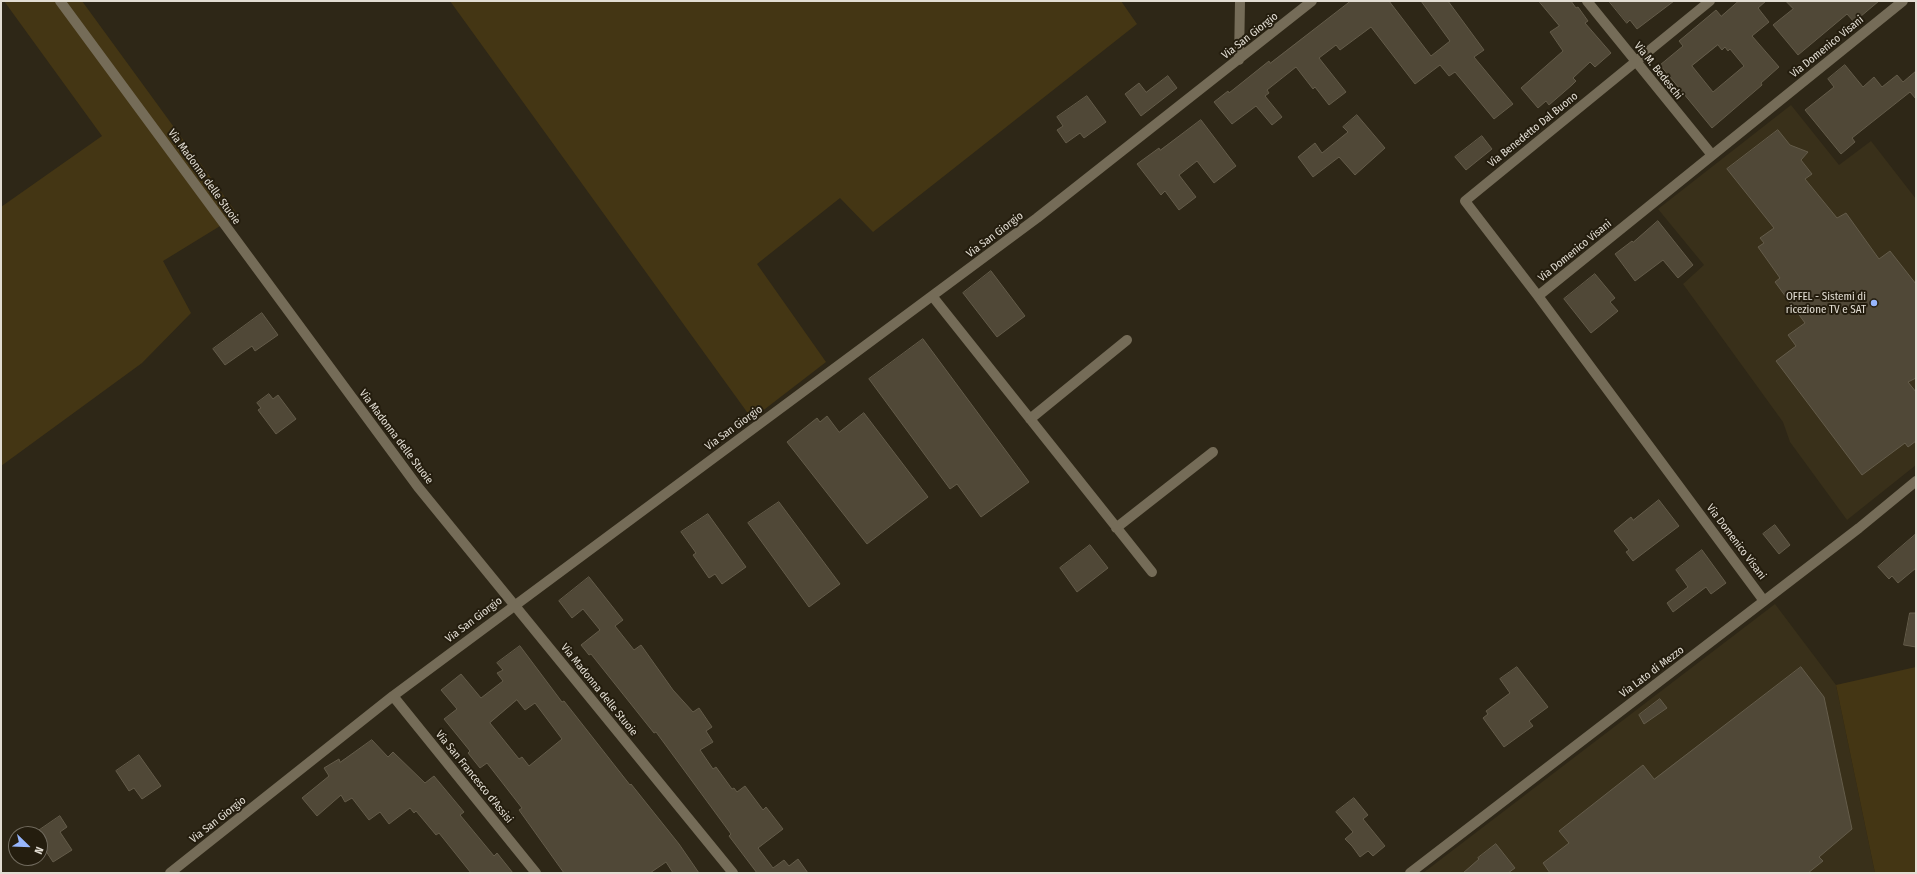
<!DOCTYPE html>
<html>
<head>
<meta charset="utf-8">
<style>
  body { margin:0 }
  #map { position:relative; width:1917px; height:874px; overflow:hidden; background:#2e2717; font-family:"Fira Sans Condensed",sans-serif }
  canvas { display:block }
  .frame { position:absolute; inset:0; border:2px solid #e2ddd3; pointer-events:none }
  .north { position:absolute; left:8px; top:826px; width:40px; height:40px; box-sizing:border-box; background:#241d0e; border:1px solid #706a5d; border-radius:50%; rotate:113deg; font-size:11px; font-weight:700; line-height:16px; text-align:center; color:#e2ddd3 }
  .north::after { content:''; display:block; margin:auto; width:14px; height:18px; background:#97b6fd; clip-path:polygon(50% 0,100% 100%,50% 72%,0 100%) }
</style>
</head>
<body>
<div id="map">
<canvas width="1917" height="874"></canvas>
<div class="frame"></div>
<div class="north">N</div>
</div>
<script>
const c = document.querySelector('canvas').getContext('2d');
c.lineJoin = 'round';
function fill(path, color) { c.fillStyle = color; c.fill(path, 'evenodd'); }
function trace(path, color, width, dash) { c.strokeStyle = color; c.lineWidth = width; c.lineCap = dash ? 'butt' : 'round'; c.setLineDash(dash || []); c.stroke(path); }
function drawText(font, color, halo, rows, align = 'center') {
  c.font = font + ' "Fira Sans Condensed",sans-serif'; c.lineWidth = 4; c.setLineDash([]); c.textBaseline = 'middle'; c.strokeStyle = halo; c.fillStyle = color; for (const [text, x, y, turn = 0] of rows) {
    c.save(); c.translate(x, y); c.rotate((+turn || 0) * Math.PI / 180); c.textAlign = isNaN(turn) ? turn : align; if (halo) c.strokeText(text, 0, 0); c.fillText(text, 0, 0); c.restore();
  }
}
const built = new Path2D(`
  M 1791,105 L 1839,165 L 1871,141 L 1916,199 L 1916,465 L 1847,520 L 1790,442 L 1783,422 L 1683,284 L 1704,265 L 1658,209 Z
  M 1775,604 L 1836,685 L 1875,873 L 1423,873 Z`);
const green = new Path2D(`
  M 4,1 L 82,1 L 238,215 L 163,261 L 191,313 L 142,363 L 1,466 L 1,207 L 102,136 Z
  M 450,1 L 1121,1 L 1137,24 L 873,232 L 840,198 L 757,264 L 826,362 L 752,419 Z
  M 1916,667 L 1916,873 L 1875,873 L 1836,685 Z`);
const building = new Path2D(`
  M 1351,1 L 1389,1 L 1431,56 L 1450,41 L 1421,1 L 1448,1 L 1484,50 L 1474,57 L 1513,104 L 1494,119 L 1455,72 L 1449,76 L 1440,65 L 1415,84 L 1371,27 L 1340,50 L 1336,45 L 1319,58 L 1346,92 L 1329,105 L 1315,87 L 1313,89 L 1296,67 L 1267,90 L 1269,93 L 1265,96 L 1282,117 L 1272,125 L 1256,106 L 1232,124 L 1214,102 L 1228,91 L 1229,93 L 1269,61 L 1270,63 Z
  M 1539,1 L 1571,1 L 1576,8 L 1578,7 L 1588,21 L 1585,23 L 1611,53 L 1595,67 L 1590,62 L 1573,78 L 1576,81 L 1572,85 L 1549,105 L 1546,101 L 1538,108 L 1521,88 L 1563,51 L 1550,32 L 1559,26 Z
  M 1609,1 L 1674,1 L 1637,29 L 1630,20 L 1627,23 Z
  M 1739,1 L 1766,1 L 1758,8 L 1769,22 L 1752,36 L 1779,67 L 1761,83 L 1762,85 L 1712,128 L 1660,65 L 1683,46 L 1679,41 L 1716,10 L 1721,16 ZM 1718,45 L 1722,50 L 1725,47 L 1728,51 L 1730,49 L 1744,66 L 1713,92 L 1692,66 Z
  M 1786,1 L 1879,1 L 1854,22 L 1847,14 L 1798,55 L 1773,25 L 1793,9 Z
  M 1845,65 L 1863,87 L 1874,77 L 1882,87 L 1897,75 L 1903,82 L 1916,71 L 1916,99 L 1910,92 L 1852,138 L 1855,142 L 1841,154 L 1805,110 L 1834,87 L 1828,79 Z
  M 1168,76 L 1177,88 L 1141,116 L 1125,94 L 1139,83 L 1146,92 Z
  M 1087,96 L 1106,122 L 1084,138 L 1080,133 L 1066,143 L 1057,130 L 1063,126 L 1057,117 Z
  M 1357,115 L 1385,148 L 1355,175 L 1339,157 L 1313,177 L 1298,157 L 1315,143 L 1322,153 L 1348,132 L 1343,127 Z
  M 1201,120 L 1236,166 L 1214,183 L 1197,161 L 1179,175 L 1196,197 L 1179,210 L 1165,191 L 1161,195 L 1137,164 L 1159,148 L 1160,150 Z
  M 1778,130 L 1790,145 L 1808,152 L 1801,160 L 1812,174 L 1805,179 L 1837,218 L 1846,213 L 1879,259 L 1890,251 L 1916,284 L 1916,378 L 1908,382 L 1916,392 L 1916,441 L 1908,447 L 1905,443 L 1862,475 L 1776,361 L 1796,346 L 1788,335 L 1805,323 L 1775,282 L 1780,278 L 1758,247 L 1764,243 L 1760,238 L 1774,228 L 1727,169 Z
  M 1482,136 L 1492,149 L 1466,170 L 1455,157 Z
  M 1658,221 L 1693,265 L 1678,278 L 1663,260 L 1635,281 L 1615,254 L 1632,241 L 1633,242 Z
  M 991,271 L 1025,316 L 997,337 L 963,293 Z
  M 1595,274 L 1615,298 L 1610,302 L 1618,311 L 1591,333 L 1564,299 Z
  M 262,313 L 278,335 L 255,351 L 252,346 L 225,365 L 213,349 Z
  M 923,339 L 1029,482 L 981,517 L 957,484 L 950,489 L 869,379 Z
  M 269,394 L 273,399 L 278,395 L 296,419 L 276,434 L 258,410 L 261,408 L 257,403 Z
  M 864,413 L 928,497 L 867,544 L 787,442 L 817,418 L 820,422 L 827,416 L 839,432 Z
  M 1659,500 L 1679,526 L 1633,561 L 1626,552 L 1629,550 L 1614,531 L 1631,517 L 1633,520 Z
  M 779,502 L 840,584 L 809,607 L 748,523 Z
  M 708,514 L 746,567 L 722,584 L 715,574 L 709,578 L 693,555 L 696,553 L 681,532 Z
  M 1775,525 L 1790,545 L 1779,554 L 1763,534 Z
  M 1916,534 L 1916,568 L 1898,583 L 1892,576 L 1889,579 L 1878,567 Z
  M 1090,545 L 1108,568 L 1077,592 L 1060,568 Z
  M 1702,550 L 1726,583 L 1711,594 L 1706,587 L 1673,612 L 1667,603 L 1688,587 L 1676,570 Z
  M 589,577 L 623,620 L 615,626 L 634,650 L 641,645 L 673,690 L 693,712 L 699,708 L 712,727 L 706,731 L 713,742 L 700,750 L 713,769 L 716,767 L 732,789 L 734,788 L 737,792 L 745,786 L 763,810 L 766,807 L 783,829 L 758,848 L 773,868 L 784,860 L 789,866 L 798,859 L 808,873 L 757,873 L 729,836 L 731,834 L 656,732 L 654,733 L 591,654 L 589,655 L 581,645 L 600,630 L 583,609 L 572,618 L 559,601 Z
  M 1910,613 L 1916,613 L 1916,647 L 1904,645 Z
  M 520,646 L 562,702 L 564,701 L 630,785 L 631,784 L 679,844 L 699,873 L 673,873 L 666,862 L 650,873 L 564,873 L 519,810 L 522,808 L 487,763 L 480,768 L 468,753 L 470,751 L 444,719 L 457,709 L 441,690 L 461,674 L 481,698 L 503,681 L 497,673 L 503,670 L 497,663 ZM 517,700 L 525,710 L 535,703 L 562,739 L 529,766 L 522,757 L 519,759 L 490,723 Z
  M 1517,667 L 1548,707 L 1529,721 L 1533,726 L 1504,747 L 1483,718 L 1488,714 L 1486,711 L 1510,693 L 1500,679 Z
  M 1801,667 L 1824,697 L 1852,829 L 1819,857 L 1823,861 L 1808,873 L 1550,873 L 1543,863 L 1569,843 L 1559,831 L 1643,765 L 1654,779 Z
  M 1660,699 L 1667,708 L 1644,724 L 1639,715 Z
  M 372,740 L 388,757 L 393,752 L 425,783 L 434,776 L 464,812 L 460,815 L 494,856 L 497,853 L 513,873 L 471,873 L 439,833 L 436,835 L 416,811 L 414,813 L 410,808 L 389,824 L 380,812 L 369,820 L 352,798 L 345,802 L 341,795 L 317,816 L 302,798 L 329,776 L 324,768 L 339,759 L 340,762 Z
  M 139,755 L 161,786 L 142,799 L 134,788 L 129,791 L 116,771 Z
  M 1354,798 L 1368,815 L 1363,819 L 1385,846 L 1373,856 L 1368,851 L 1360,857 L 1352,846 L 1345,839 L 1353,832 L 1336,812 Z
  M 60,816 L 67,827 L 60,832 L 72,850 L 53,862 L 40,842 L 40,834 L 35,833 Z
  M 1496,844 L 1515,868 L 1508,873 L 1463,873 L 1479,859 L 1478,858 Z`);
const minor = new Path2D(`
  M 60,1 L 418,487 L 733,873
  M 1587,1 L 1712,155
  M 1239,60 L 1240,1
  M 1538,296 L 1465,201 L 1710,1
  M 933,297 L 1152,572
  M 1030,419 L 1127,340
  M 1116,528 L 1213,452
  M 1764,601 L 1538,296 L 1903,1
  M 393,696 L 536,873
  M 170,873 L 393,696 L 1037,218 L 1312,1
  M 1410,873 L 1859,528 L 1916,481`);
const markers = [
  [1874,303,4,"#97b6fd"]
];
const streetNames = [
  ["Via San Giorgio",1250,36,-38],
  ["Via Domenico Visani",1827,47,-39],
  ["Via M. Bedeschi",1658,71,51],
  ["Via Benedetto Dal Buono",1533,130,-39],
  ["Via Madonna delle Stuoie",204,177,54],
  ["Via San Giorgio",995,235,-37],
  ["Via Domenico Visani",1575,251,-39],
  ["Via San Giorgio",734,428,-36],
  ["Via Madonna delle Stuoie",396,437,53],
  ["Via Domenico Visani",1736,542,53],
  ["Via San Giorgio",474,620,-37],
  ["Via Lato di Mezzo",1652,672,-37],
  ["Via Madonna delle Stuoie",599,690,51],
  ["Via San Francesco d'Assisi",474,777,51],
  ["Via San Giorgio",218,820,-38]
];
const poiNames = [
  ["OFFEL - Sistemi di",1866,297],
  ["ricezione TV e SAT",1866,310]
];
fill(built, '#39301a');
fill(green, '#443614');
fill(building, '#504837');
trace(building, '#645c4a', 1);
trace(minor, '#756c58', 10);
for (const [x, y, r, color] of markers) { const dot = new Path2D(); dot.arc(x, y, r, 0, 2 * Math.PI); c.fillStyle = color; c.fill(dot); trace(dot, '#241d0e', 1.5); }
drawText('11px', '#e2ddd3', '#241d0e', streetNames);
drawText('11px', '#e2ddd3', '#241d0e', poiNames, 'right');
</script>
</body>
</html>
